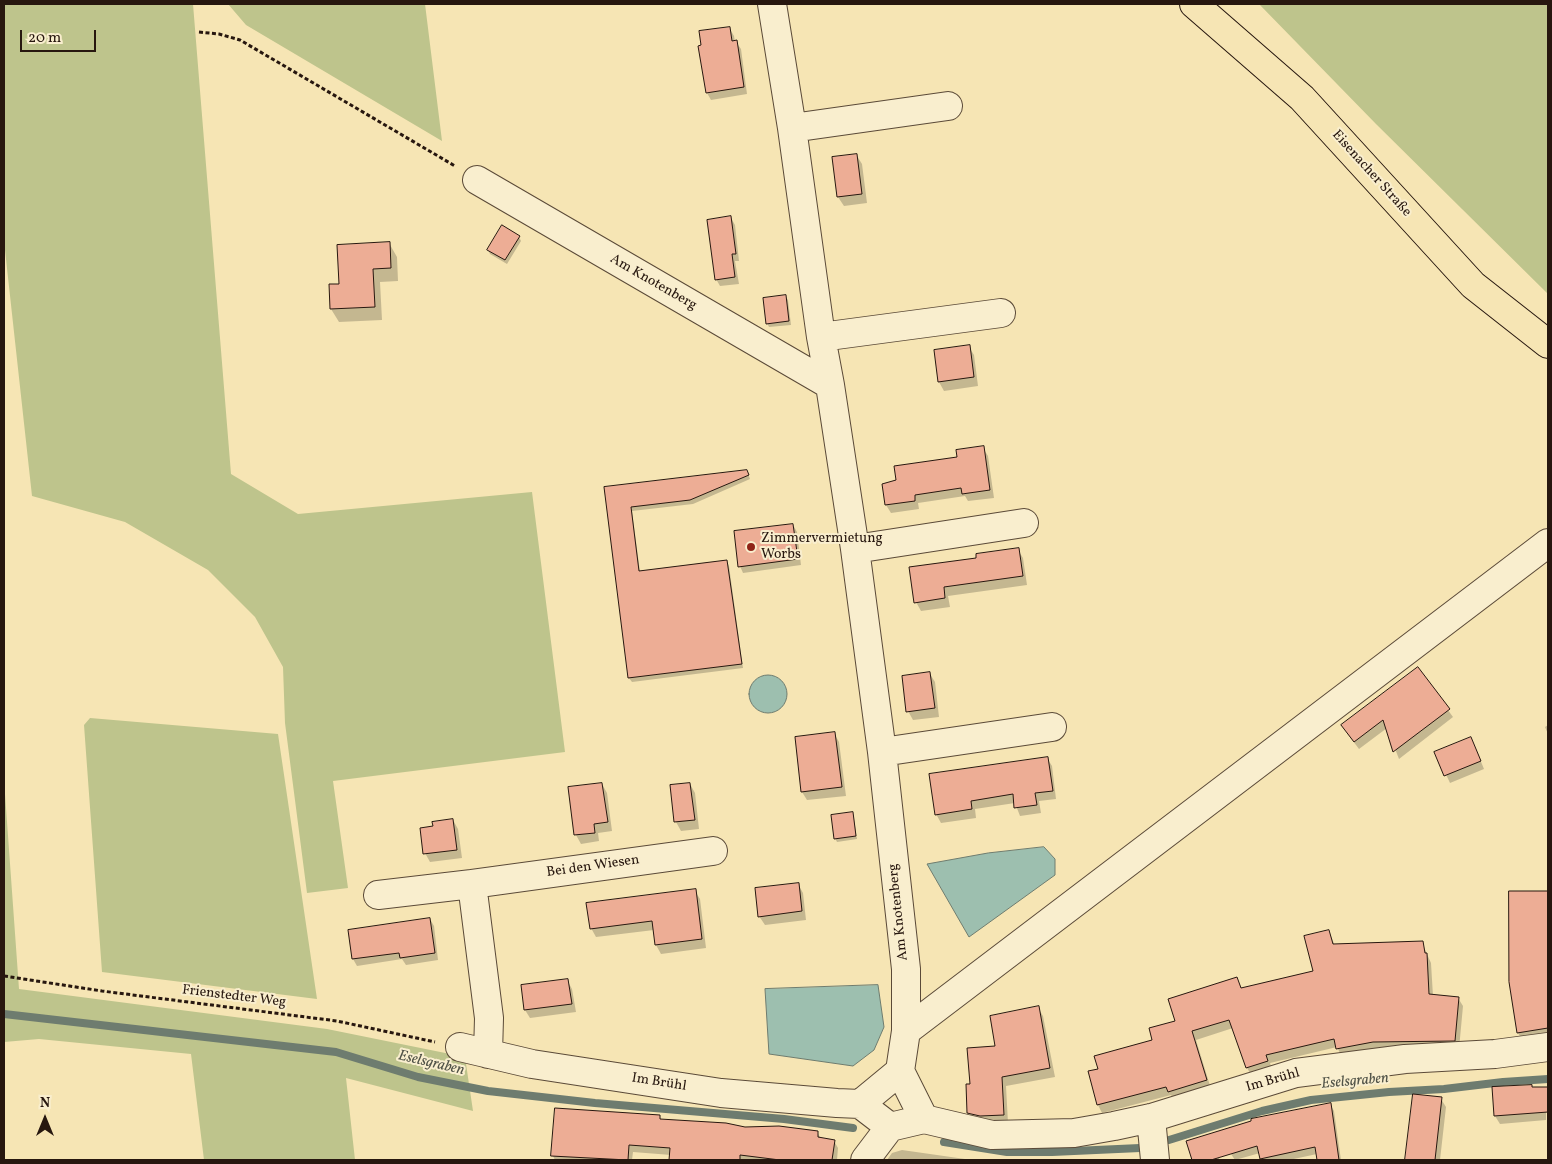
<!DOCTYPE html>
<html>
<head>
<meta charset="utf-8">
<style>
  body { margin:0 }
  #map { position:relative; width:1552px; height:1164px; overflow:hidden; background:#f6e5b4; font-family:Vollkorn,serif }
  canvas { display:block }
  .frame { position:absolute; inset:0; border:5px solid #27170f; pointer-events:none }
  .north { position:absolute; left:20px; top:1094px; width:50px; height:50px; -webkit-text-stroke:4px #f9eece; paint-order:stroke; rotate:0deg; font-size:14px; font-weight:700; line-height:20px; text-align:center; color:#27170f }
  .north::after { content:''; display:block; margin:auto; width:18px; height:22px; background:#27170f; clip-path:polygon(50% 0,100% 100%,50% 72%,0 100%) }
  .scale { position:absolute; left:20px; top:30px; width:76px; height:22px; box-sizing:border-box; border:2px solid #27170f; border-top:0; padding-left:6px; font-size:15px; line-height:18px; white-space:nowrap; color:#27170f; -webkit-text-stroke:4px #f9eece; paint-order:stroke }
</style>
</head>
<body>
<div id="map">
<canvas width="1552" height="1164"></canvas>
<div class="frame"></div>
<div class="north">N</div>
<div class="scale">20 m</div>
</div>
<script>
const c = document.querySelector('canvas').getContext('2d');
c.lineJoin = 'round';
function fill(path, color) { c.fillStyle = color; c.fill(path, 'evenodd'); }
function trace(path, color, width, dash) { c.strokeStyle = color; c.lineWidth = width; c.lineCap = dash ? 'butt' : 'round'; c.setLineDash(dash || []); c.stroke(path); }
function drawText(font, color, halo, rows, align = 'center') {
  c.font = font + ' Vollkorn,serif'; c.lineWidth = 4; c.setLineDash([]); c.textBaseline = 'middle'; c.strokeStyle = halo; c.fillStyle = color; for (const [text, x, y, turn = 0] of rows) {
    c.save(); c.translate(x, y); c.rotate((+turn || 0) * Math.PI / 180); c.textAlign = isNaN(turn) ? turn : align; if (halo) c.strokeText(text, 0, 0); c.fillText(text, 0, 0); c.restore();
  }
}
const green = new Path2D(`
  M 4,4 L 193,4 L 231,474 L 298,514 L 532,492 L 565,752 L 333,781 L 348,888 L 307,893 L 285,723 L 283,667 L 255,617 L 208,570 L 125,522 L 32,496 L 4,241 Z
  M 228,4 L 425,4 L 442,141 L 246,25 Z
  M 1259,4 L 1548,4 L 1548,294 L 1376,124 Z
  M 90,718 L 278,734 L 317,999 L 102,972 L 84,725 Z
  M 4,780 L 19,989 L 327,1029 L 465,1057 L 473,1111 L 346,1078 L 355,1160 L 204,1160 L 191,1054 L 39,1039 L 4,1042 Z`);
const water = new Path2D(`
  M749 694a19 19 0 1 1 38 0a19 19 0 1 1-38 0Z
  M 1044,847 L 1055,859 L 1055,875 L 969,937 L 927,864 L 988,853 Z
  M 878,985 L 884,1027 L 874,1050 L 853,1066 L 769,1054 L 765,989 Z`);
const shadow = new Path2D(`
  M 730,29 L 734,36 L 735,42 L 736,42 L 741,49 L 747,94 L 711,100 L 707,93 Z
  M 857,156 L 862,164 L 867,203 L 844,206 L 838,197 L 834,158 Z
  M 731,218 L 735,225 L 739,261 L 735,261 L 739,284 L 720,286 L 716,279 Z
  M 519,237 L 521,241 L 507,264 L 490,254 L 488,250 Z
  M 389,243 L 397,257 L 398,281 L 380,282 L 382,320 L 339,322 L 331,309 L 340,285 Z
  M 785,296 L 788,300 L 791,325 L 769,327 L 767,323 Z
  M 969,347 L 974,355 L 978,386 L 944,391 L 939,382 L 935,351 Z
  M 983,448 L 988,456 L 994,498 L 968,501 L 965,496 L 918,503 L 919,509 L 891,513 L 886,505 L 883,485 L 958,458 Z
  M 747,471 L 750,479 L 693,504 L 632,511 L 640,572 L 727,562 L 729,566 L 743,668 L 632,682 L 629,678 L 605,488 Z
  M 793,525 L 797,532 L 801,565 L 743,573 L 740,566 Z
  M 1018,550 L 1023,558 L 1027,585 L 948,596 L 950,607 L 921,611 L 916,602 L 978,559 Z
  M 1418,669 L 1453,717 L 1399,759 L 1387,728 L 1359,749 L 1347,733 Z
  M 930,674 L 935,682 L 939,717 L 913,720 L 908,711 Z
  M 1548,725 L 1548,734 L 1545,727 Z
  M 834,733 L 839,742 L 846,796 L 807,800 L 802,792 Z
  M 1475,747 L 1484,769 L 1450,783 L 1436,753 Z
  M 1047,758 L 1052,766 L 1056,799 L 1039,801 L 1041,813 L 1020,816 L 1015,803 L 975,809 L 976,818 L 941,823 L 936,814 Z
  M 602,784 L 607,793 L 612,831 L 598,833 L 599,841 L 581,844 L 576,835 Z
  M 690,784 L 695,793 L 699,829 L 681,831 L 676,822 L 671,786 Z
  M 852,814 L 854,818 L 857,839 L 837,842 L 835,838 Z
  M 453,820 L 458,829 L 462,858 L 430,862 L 425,853 L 434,827 Z
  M 798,884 L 803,893 L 806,920 L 765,925 L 759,916 Z
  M 695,891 L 700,899 L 706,948 L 661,954 L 656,945 L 654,930 L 596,937 L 591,928 Z
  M 1510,892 L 1548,892 L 1548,1039 L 1524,1043 L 1518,1033 L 1510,982 Z
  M 430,919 L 434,926 L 438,960 L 406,965 L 402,959 L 357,966 L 353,959 L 349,931 Z
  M 1329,931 L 1335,946 L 1422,943 L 1431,963 L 1433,996 L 1458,998 L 1463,1006 L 1459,1049 L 1342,1057 L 1337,1047 L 1270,1063 L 1272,1069 L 1252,1076 L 1247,1068 L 1233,1028 L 1196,1040 L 1211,1089 L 1174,1100 L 1171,1095 L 1102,1113 L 1098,1105 L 1099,1070 L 1154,1041 L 1177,1021 L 1237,979 L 1242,989 L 1314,972 Z
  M 567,980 L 572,989 L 576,1012 L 530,1018 L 525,1010 Z
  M 1038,1008 L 1043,1016 L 1055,1077 L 1006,1086 L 1008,1123 L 974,1122 L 969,1113 L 997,1048 Z
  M 1532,1088 L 1546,1096 L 1546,1120 L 1500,1124 L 1495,1116 L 1494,1089 Z
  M 1414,1096 L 1441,1099 L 1446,1107 L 1440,1160 L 1407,1160 Z
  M 1330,1104 L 1334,1111 L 1341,1160 L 1318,1160 L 1317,1154 L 1289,1160 L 1263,1160 L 1260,1153 L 1235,1160 L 1231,1154 L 1228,1129 Z
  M 659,1116 L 661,1120 L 745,1128 L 817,1132 L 821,1139 L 834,1141 L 838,1148 L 837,1160 L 670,1160 L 671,1155 L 633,1152 L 632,1160 L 555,1160 L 553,1156 Z
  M 1187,1142 L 1220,1142 L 1219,1160 L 1193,1160 Z
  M 902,1150 L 972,1160 L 887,1160 L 892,1153 Z`);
const stream = new Path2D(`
  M 4,1014 L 336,1052 L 418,1077 L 488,1091 L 595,1103 L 784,1119 L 853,1128
  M 1169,1140 L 1262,1111 L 1311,1100 L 1389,1092 L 1444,1089 L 1503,1082 L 1548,1079
  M 944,1142 L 1007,1152 L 1052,1152 L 1140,1148`);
const building = new Path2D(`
  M 730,27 L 732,41 L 737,40 L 744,87 L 706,93 L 698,46 L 701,45 L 699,31 Z
  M 857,154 L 862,194 L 837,197 L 832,157 Z
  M 731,216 L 736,254 L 732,254 L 735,277 L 715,280 L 707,220 Z
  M 502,225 L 520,236 L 505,260 L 487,250 Z
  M 390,242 L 391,268 L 373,269 L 375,307 L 330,309 L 329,284 L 339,284 L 337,245 Z
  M 786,295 L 789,321 L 766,324 L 763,298 Z
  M 970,345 L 974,377 L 938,382 L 934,350 Z
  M 984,446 L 990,490 L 962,494 L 961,488 L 915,495 L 915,501 L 885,505 L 882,484 L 896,480 L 894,466 L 957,457 L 956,450 Z
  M 747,470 L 749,475 L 690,500 L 631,507 L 639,571 L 727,560 L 742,664 L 628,678 L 604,487 Z
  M 793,524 L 798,559 L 738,567 L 734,531 Z
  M 1019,548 L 1023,576 L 944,587 L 945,598 L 914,603 L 909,567 L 976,558 L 976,554 Z
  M 1418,667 L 1450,709 L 1393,752 L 1383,720 L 1354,742 L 1341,725 Z
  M 930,672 L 935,708 L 906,712 L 902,676 Z
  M 835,732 L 842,787 L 801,792 L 795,737 Z
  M 1471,737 L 1481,761 L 1444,776 L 1434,752 Z
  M 1048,757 L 1053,791 L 1035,793 L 1037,805 L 1014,808 L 1013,794 L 971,801 L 972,809 L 935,815 L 929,774 Z
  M 602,783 L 608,822 L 594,824 L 595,833 L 574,835 L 568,787 Z
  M 690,783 L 695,820 L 674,822 L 670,785 Z
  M 853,812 L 856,836 L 834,839 L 831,815 Z
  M 453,819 L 457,850 L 423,854 L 420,828 L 433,826 L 432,822 Z
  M 799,883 L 802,911 L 758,917 L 755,888 Z
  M 696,889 L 702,939 L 655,945 L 652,921 L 590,929 L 586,903 Z
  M 1509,891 L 1548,891 L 1548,1028 L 1517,1033 L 1509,982 Z
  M 430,918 L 435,953 L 400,958 L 399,953 L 352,959 L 348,930 Z
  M 1329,930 L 1333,944 L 1423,941 L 1425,953 L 1427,953 L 1429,994 L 1459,997 L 1455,1041 L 1373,1042 L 1336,1049 L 1334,1039 L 1266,1055 L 1268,1061 L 1246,1068 L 1229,1020 L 1192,1031 L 1207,1080 L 1168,1092 L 1166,1087 L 1097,1105 L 1088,1071 L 1098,1069 L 1094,1056 L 1152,1040 L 1149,1028 L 1175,1021 L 1168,999 L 1237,977 L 1241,988 L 1313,971 L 1304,936 Z
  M 568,979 L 572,1004 L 524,1010 L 521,985 Z
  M 1039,1006 L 1050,1068 L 1002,1077 L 1004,1115 L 980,1116 L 967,1113 L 966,1084 L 970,1084 L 967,1048 L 995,1046 L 990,1016 Z
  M 1532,1085 L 1532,1087 L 1548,1087 L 1548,1112 L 1494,1116 L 1492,1087 Z
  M 1413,1094 L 1442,1097 L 1435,1160 L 1405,1160 Z
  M 1331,1103 L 1339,1160 L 1317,1160 L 1315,1147 L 1260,1159 L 1257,1146 L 1211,1160 L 1192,1160 L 1186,1141 L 1251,1121 L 1251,1119 Z
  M 555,1108 L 660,1115 L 660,1119 L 726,1123 L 745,1127 L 779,1126 L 818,1131 L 818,1137 L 835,1140 L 832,1160 L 780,1160 L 740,1155 L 740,1160 L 669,1160 L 670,1148 L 629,1145 L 628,1160 L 551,1156 Z`);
const path = new Path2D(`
  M 199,32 L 219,34 L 240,40 L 455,166
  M 4,976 L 102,991 L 337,1021 L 435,1042`);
const minor = new Path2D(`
  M 772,4 L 792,128 L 821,337 L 830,385 L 855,549 L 882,752 L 906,969 L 906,1031 L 900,1071
  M 792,128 L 948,106
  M 477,180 L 830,385
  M 821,337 L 1001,313
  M 855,549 L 1024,523
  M 882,752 L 1052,727
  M 472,884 L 489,1018 L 488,1054
  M 378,895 L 472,884 L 713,851
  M 906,1031 L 1548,543
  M 460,1047 L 532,1064 L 721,1093 L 837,1103 L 860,1104 L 890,1127
  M 900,1071 L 924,1119
  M 860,1104 L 900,1071
  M 1151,1118 L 1155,1160
  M 865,1160 L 890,1127 L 924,1119 L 992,1135 L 1074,1133 L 1114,1126 L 1151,1118 L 1296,1073 L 1405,1059 L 1495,1054 L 1548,1047`);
const major = new Path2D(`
  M 1194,4 L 1302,98 L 1473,285 L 1548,344`);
const markers = [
  [751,547,5,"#8f2418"]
];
const streetNames = [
  ["Eisenacher Straße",1371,174,48],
  ["Am Knotenberg",653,283,30],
  ["Bei den Wiesen",593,867,-8],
  ["Am Knotenberg",899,912,-96],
  ["Frienstedter Weg",234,997,7],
  ["Im Brühl",1273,1081,-16],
  ["Im Brühl",659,1083,9]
];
const poiNames = [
  ["Zimmervermietung",761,539],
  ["Worbs",761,555]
];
const waterNames = [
  ["Eselsgraben",431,1064,13],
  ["Eselsgraben",1355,1082,-5]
];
fill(green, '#bec48c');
fill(water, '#9dbfaf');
trace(water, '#6e7c6f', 1);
fill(shadow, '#0003');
trace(stream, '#6e7c6f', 8);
fill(building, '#edad95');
trace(building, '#27170f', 1);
trace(minor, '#5b4a38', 30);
trace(major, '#27170f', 30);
trace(path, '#27170f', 3, [4, 2.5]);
trace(minor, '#f9eece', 28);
trace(major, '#f6e5b4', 28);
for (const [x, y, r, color] of markers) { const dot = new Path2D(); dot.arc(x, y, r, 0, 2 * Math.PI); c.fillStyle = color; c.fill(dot); trace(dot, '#f9eece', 2); }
drawText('14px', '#27170f', '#f9eece', streetNames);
drawText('14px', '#27170f', '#f9eece', poiNames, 'left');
drawText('italic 15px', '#505247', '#f9eece', waterNames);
</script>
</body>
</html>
